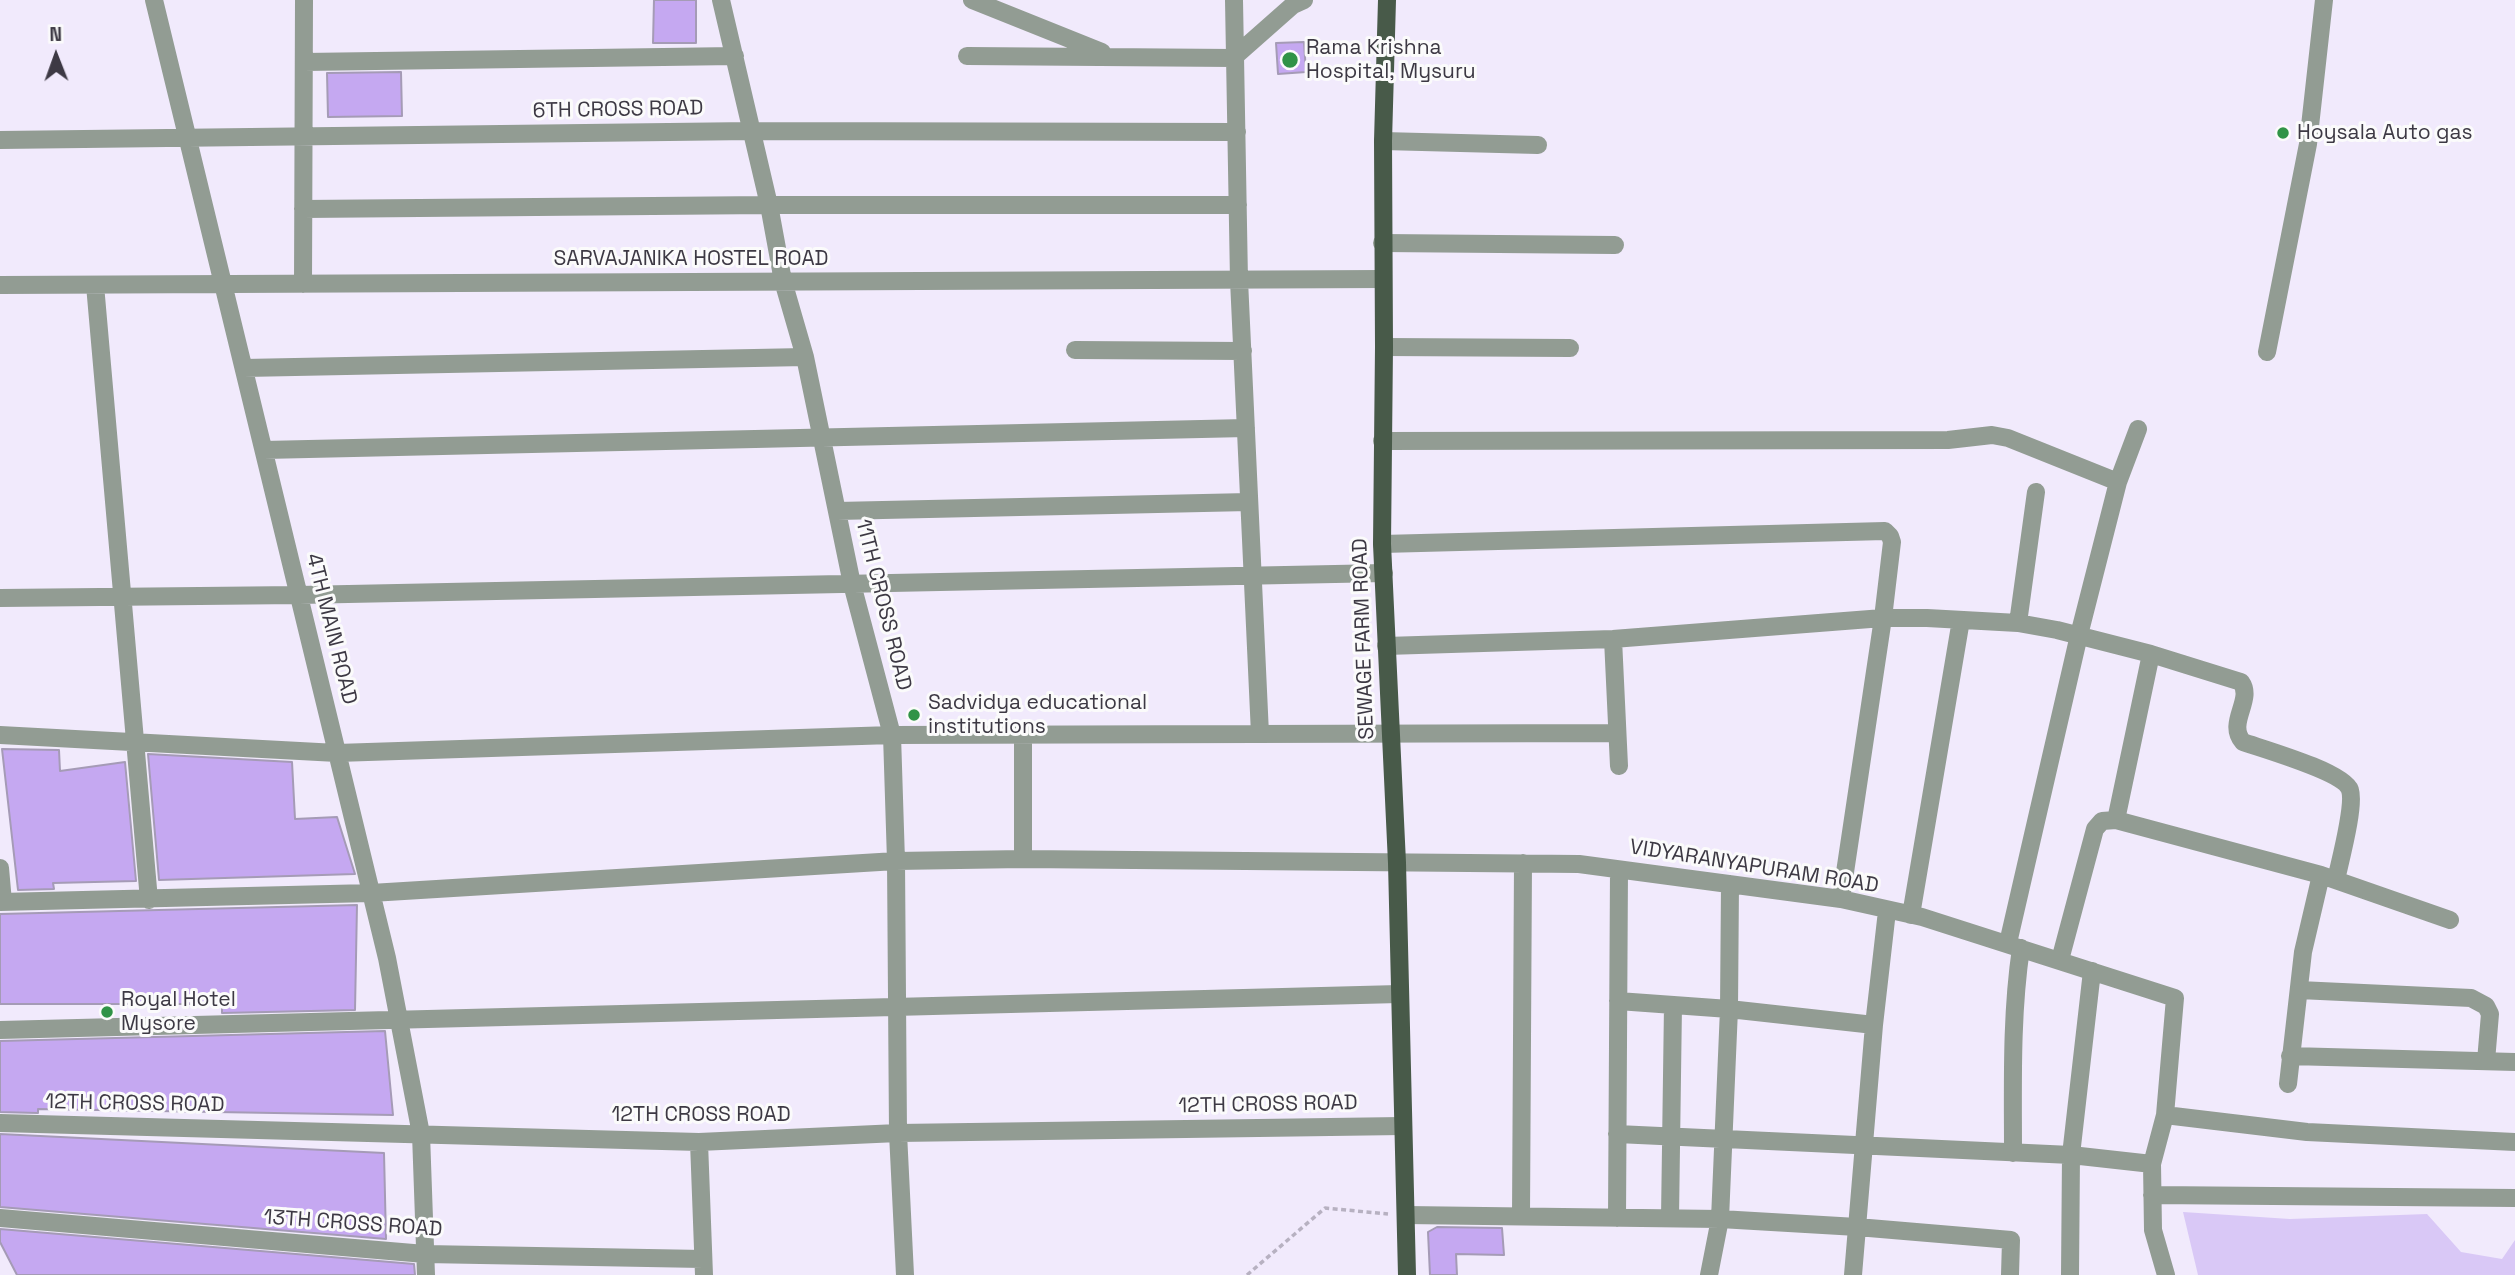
<!DOCTYPE html>
<html>
<head>
<meta charset="utf-8">
<style>
  body { margin:0 }
  #map { position:relative; width:2515px; height:1275px; overflow:hidden; background:#f1eafc; font-family:"Space Grotesk",sans-serif }
  canvas { display:block }
  .north { position:absolute; left:21px; top:21px; width:70px; height:70px; -webkit-text-stroke:5px #fbfbfb; paint-order:stroke; rotate:359deg; font-size:19px; font-weight:700; line-height:28px; text-align:center; color:#3d3944 }
  .north::after { content:''; display:block; margin:auto; width:24px; height:32px; background:#3d3944; clip-path:polygon(50% 0,100% 100%,50% 72%,0 100%) }
</style>
</head>
<body>
<div id="map">
<canvas width="2515" height="1275"></canvas>
<div class="north">N</div>
</div>
<script>
const c = document.querySelector('canvas').getContext('2d');
c.lineJoin = 'round';
function fill(path, color) { c.fillStyle = color; c.fill(path, 'evenodd'); }
function trace(path, color, width, dash) { c.strokeStyle = color; c.lineWidth = width; c.lineCap = dash ? 'butt' : 'round'; c.setLineDash(dash || []); c.stroke(path); }
function drawText(font, color, halo, rows, align = 'center') {
  c.font = font + ' "Space Grotesk",sans-serif'; c.lineWidth = 6; c.setLineDash([]); c.textBaseline = 'middle'; c.strokeStyle = halo; c.fillStyle = color; for (const [text, x, y, turn = 0] of rows) {
    c.save(); c.translate(x, y); c.rotate((+turn || 0) * Math.PI / 180); c.textAlign = isNaN(turn) ? turn : align; if (halo) c.strokeText(text, 0, 0); c.fillText(text, 0, 0); c.restore();
  }
}
const green = new Path2D(`
  M 2183,1212 L 2290,1219 L 2427,1214 L 2461,1252 L 2502,1259 L 2515,1240 L 2515,1275 L 2198,1275 Z`);
const building = new Path2D(`
  M 654,0 L 696,0 L 696,43 L 653,43 Z
  M 1304,42 L 1306,72 L 1278,74 L 1276,43 Z
  M 401,72 L 402,116 L 328,117 L 327,73 Z
  M 2,749 L 59,750 L 60,771 L 125,762 L 136,881 L 53,883 L 54,889 L 18,890 Z
  M 148,754 L 292,762 L 295,819 L 337,817 L 355,874 L 159,880 Z
  M 357,905 L 355,1010 L 222,1013 L 222,1004 L 0,1004 L 0,914 Z
  M 385,1031 L 393,1115 L 38,1109 L 38,1113 L 0,1112 L 0,1041 Z
  M 0,1134 L 384,1153 L 386,1239 L 0,1207 Z
  M 1437,1227 L 1502,1228 L 1504,1255 L 1456,1254 L 1457,1275 L 1430,1275 L 1428,1232 Z
  M 0,1229 L 414,1264 L 415,1275 L 17,1275 L 0,1242 Z`);
const path = new Path2D(`
  M 1247,1275 L 1325,1208 L 1388,1214`);
const minor = new Path2D(`
  M 154,0 L 387,958 L 421,1134 L 426,1275
  M 721,0 L 769,205 L 783,281 L 805,357 L 852,584 L 892,735 L 896,861 L 898,1133 L 905,1275
  M 972,0 L 1102,52
  M 1234,0 L 1239,280 L 1260,734
  M 967,56 L 1233,58 L 1293,5 L 1304,0
  M 304,62 L 735,56
  M 0,140 L 752,131 L 1237,132
  M 1383,141 L 1538,145
  M 303,209 L 769,205 L 1238,205
  M 1382,243 L 1615,245
  M 303,284 L 304,0
  M 0,285 L 1382,279
  M 95,285 L 149,900
  M 1384,347 L 1570,348
  M 1075,350 L 1243,351
  M 2267,352 L 2308,144 L 2324,0
  M 244,368 L 805,357
  M 1382,441 L 1948,440 L 1992,435 L 2008,438 L 2118,482 L 2079,635 L 2008,943
  M 264,450 L 1246,428
  M 2118,482 L 2138,429
  M 837,511 L 1249,502
  M 1382,544 L 1885,531 L 1890,536 L 1892,542 L 1883,618 L 1841,899
  M 0,598 L 299,595 L 1384,573
  M 2018,623 L 2036,492
  M 1613,639 L 1619,766
  M 1386,646 L 1613,639 L 1883,618 L 1927,618 L 2018,623 L 2057,630 L 2151,654 L 2241,682 C 2254,700 2226,723 2243,742 C 2263,749 2344,772 2350,790 C 2355,806 2340,861 2336,880
  M 1023,734 L 1023,859
  M 0,735 L 337,753 L 892,735 L 1617,733
  M 2116,820 L 2151,654
  M 0,868 L 3,902
  M 0,902 L 371,893 L 896,861 L 1023,859 L 1579,864 L 1841,899 L 1922,917 L 2175,998 L 2165,1115 L 2152,1164 L 2153,1230 L 2166,1275
  M 1911,915 L 1961,620
  M 2060,960 L 2095,829 L 2102,821 L 2116,820 L 2321,875 L 2450,920
  M 2299,990 L 2471,998 L 2486,1006 L 2490,1014 L 2486,1061
  M 1618,1001 L 1729,1009 L 1874,1025
  M 0,1030 L 1399,994
  M 2290,1056 L 2515,1062
  M 2288,1084 L 2303,952 L 2321,875
  M 2165,1115 L 2307,1132 L 2515,1142
  M 0,1123 L 699,1142 L 898,1133 L 1402,1126
  M 1617,1134 L 2071,1155 L 2152,1164
  M 699,1142 L 704,1275
  M 2013,1153 C 2013,1084 2011,1016 2021,948
  M 2152,1195 L 2515,1198
  M 1406,1215 L 1720,1219 L 1857,1227 L 2011,1240 L 2010,1275
  M 1521,1216 L 1523,863
  M 0,1218 L 425,1254 L 703,1259
  M 1617,1218 L 1619,870
  M 1670,1218 L 1673,1005
  M 1709,1275 L 1720,1219 L 1729,1009 L 1730,884
  M 1853,1275 L 1874,1025 L 1887,911
  M 2070,1275 L 2071,1155 L 2092,971`);
const major = new Path2D(`
  M 1387,0 L 1383,141 L 1384,347 L 1382,544 L 1397,863 L 1407,1275`);
const markers = [
  [1290,60,9,"#309347"],
  [2283,133,7,"#309347"],
  [914,715,7,"#309347"],
  [107,1012,7,"#309347"]
];
const poiNames = [
  ["Rama Krishna",1306,48],
  ["Hospital, Mysuru",1306,72],
  ["Hoysala Auto gas",2297,133],
  ["Sadvidya educational",928,703],
  ["institutions",928,727],
  ["Royal Hotel",121,1000],
  ["Mysore",121,1024]
];
const streetNames = [
  ["6TH CROSS ROAD",618,110,-1],
  ["SARVAJANIKA HOSTEL ROAD",691,259],
  ["11TH CROSS ROAD",883,605,76],
  ["4TH MAIN ROAD",331,629,76],
  ["SEWAGE FARM ROAD",1364,639,-92],
  ["VIDYARANYAPURAM ROAD",1754,867,9],
  ["12TH CROSS ROAD",135,1104,1],
  ["12TH CROSS ROAD",1268,1105,-1],
  ["12TH CROSS ROAD",701,1115],
  ["13TH CROSS ROAD",353,1224,4]
];
fill(green, '#d9c8f6');
fill(building, '#c5a8f1');
trace(building, '#a59bb6', 2);
trace(path, '#b7b1c1', 3.5, [5, 3.5]);
trace(minor, '#929c93', 18);
trace(major, '#485a49', 18);
for (const [x, y, r, color] of markers) { const dot = new Path2D(); dot.arc(x, y, r, 0, 2 * Math.PI); c.fillStyle = color; c.fill(dot); trace(dot, '#fbfbfb', 2.5); }
drawText('21px', '#3d3944', '#fbfbfb', poiNames, 'left');
drawText('21px', '#3d3944', '#fbfbfb', streetNames);
</script>
</body>
</html>
